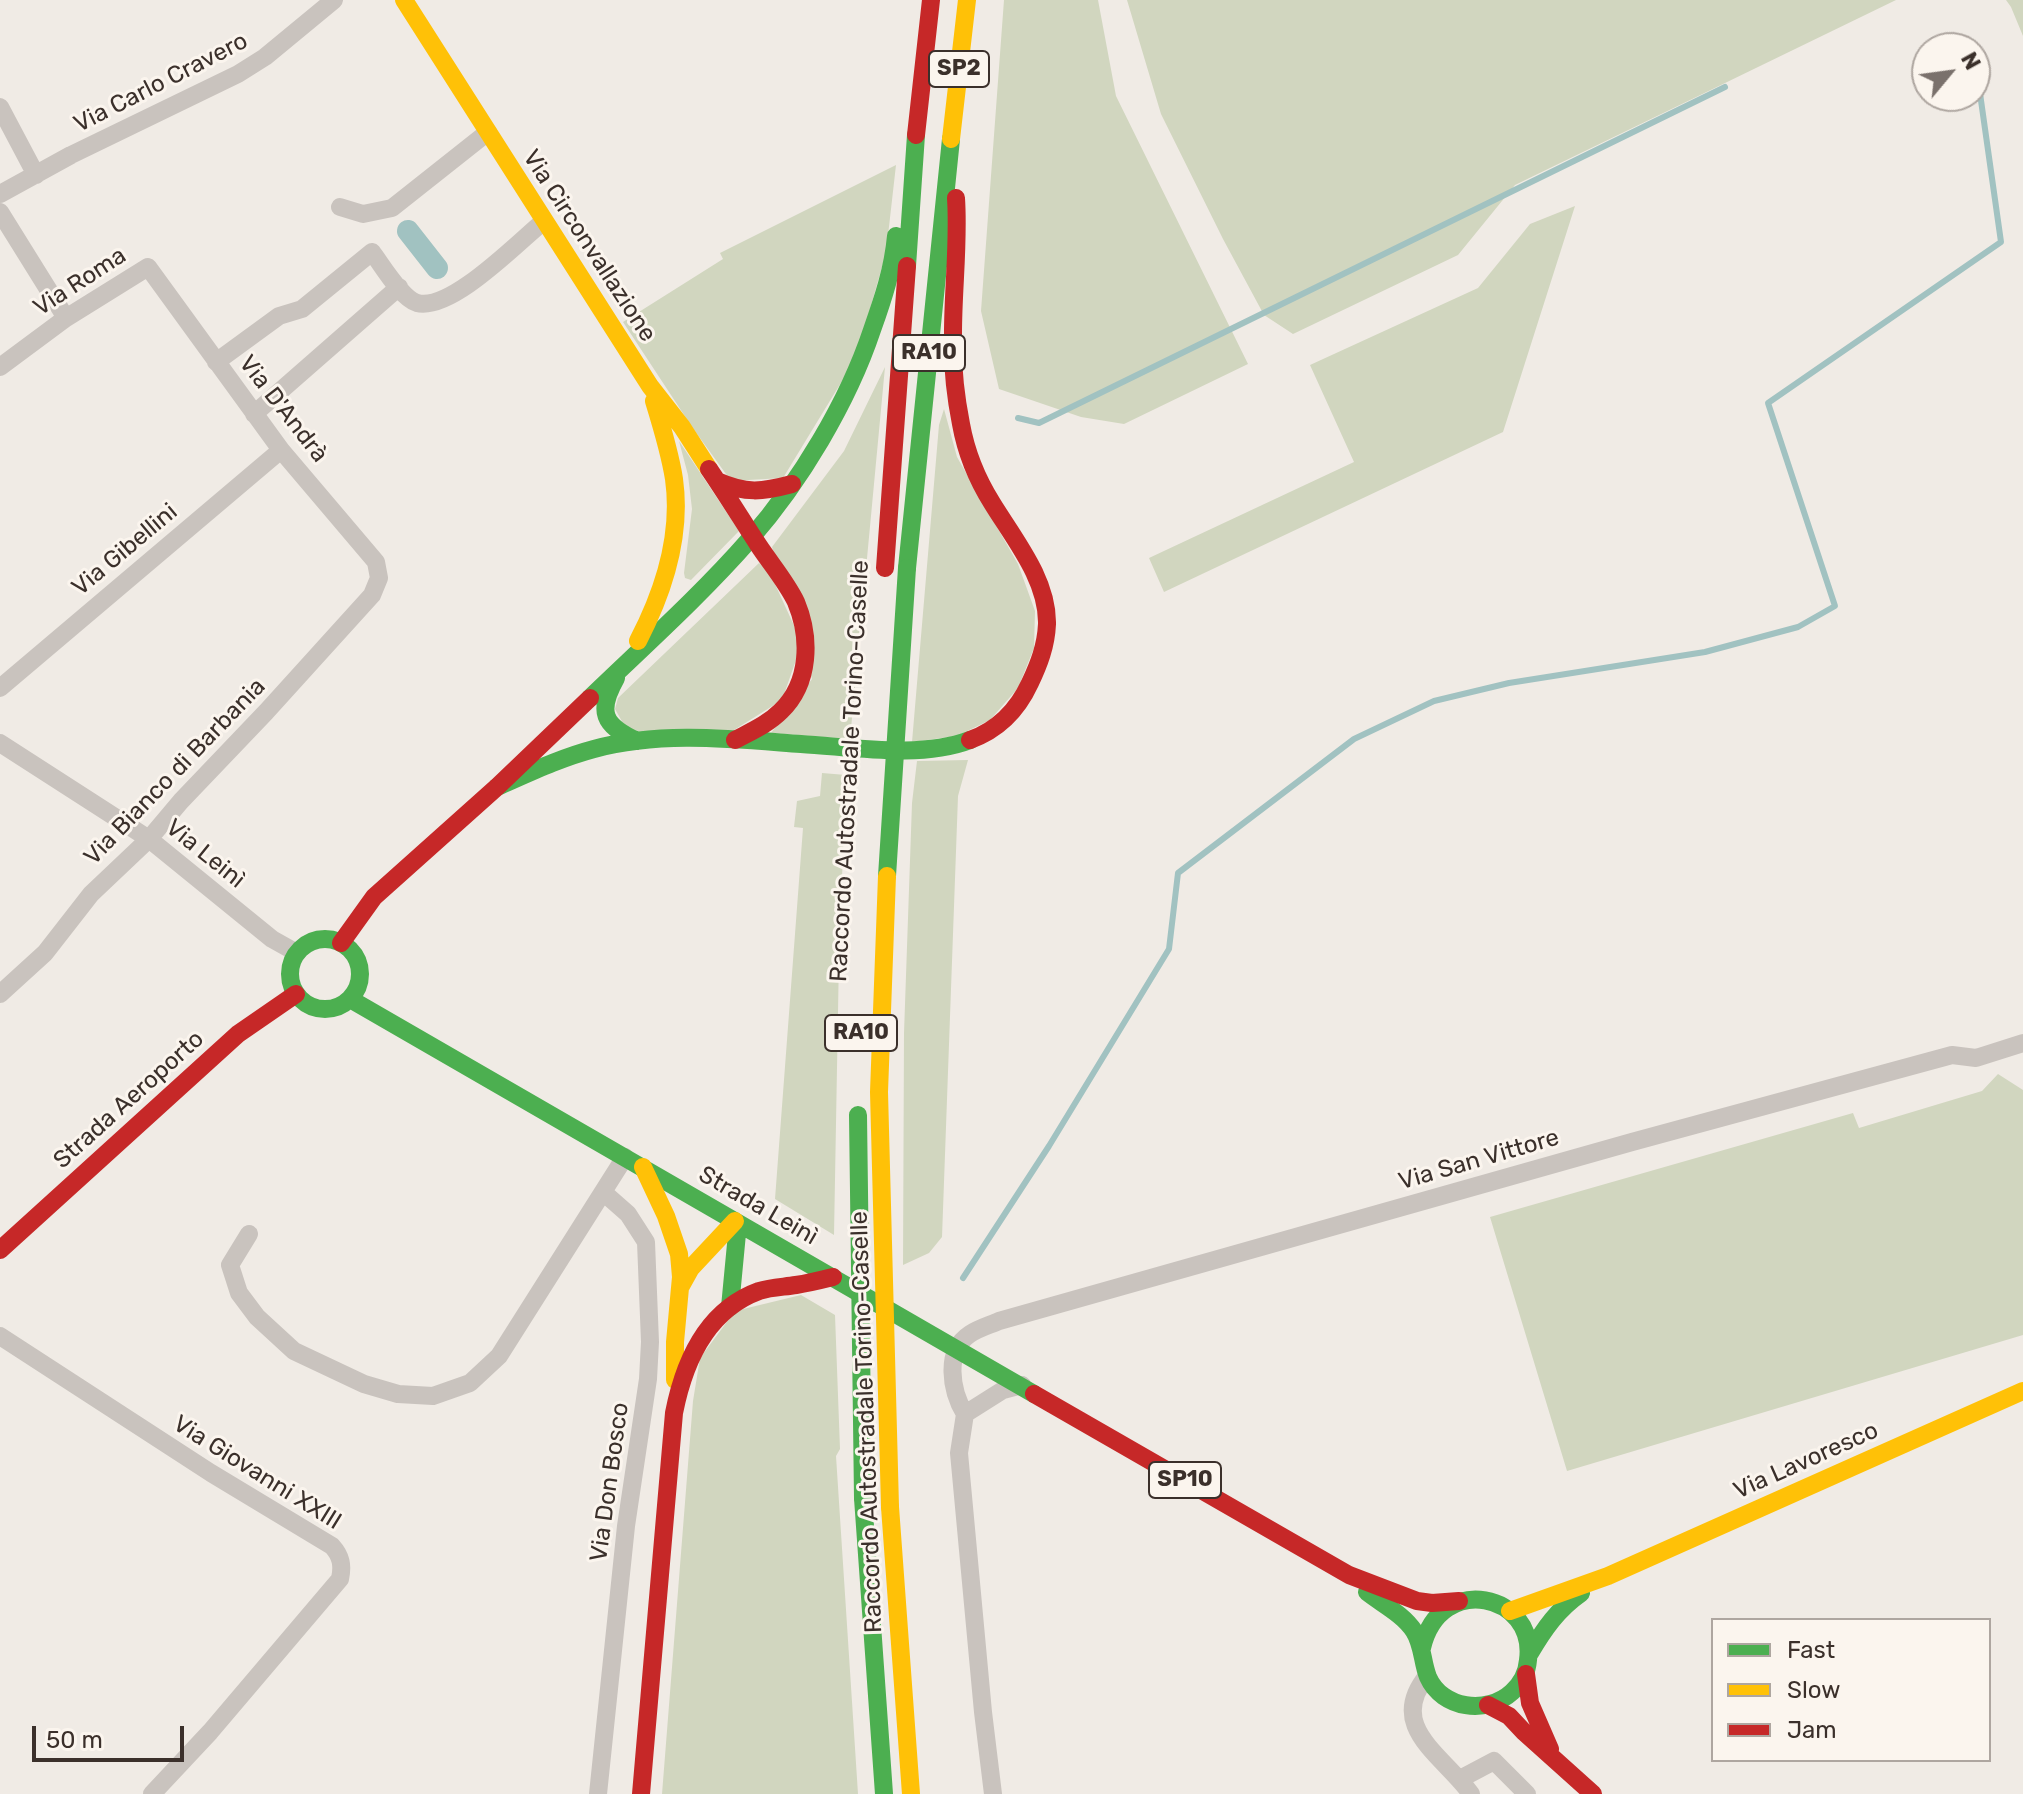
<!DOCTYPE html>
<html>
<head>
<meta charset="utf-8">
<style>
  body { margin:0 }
  #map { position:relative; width:2023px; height:1794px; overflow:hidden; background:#f0ebe5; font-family:Rubik,sans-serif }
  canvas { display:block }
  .legend { position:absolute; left:1711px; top:1618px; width:280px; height:144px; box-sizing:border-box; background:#fbf5ee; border:2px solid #aea6a0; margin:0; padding:10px 14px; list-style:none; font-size:24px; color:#3b302b }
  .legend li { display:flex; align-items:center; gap:16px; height:40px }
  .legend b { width:40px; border:2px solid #aea6a0 }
  .north { position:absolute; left:1911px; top:32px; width:80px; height:80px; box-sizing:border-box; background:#fbf5ee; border:2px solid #aea6a0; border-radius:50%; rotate:61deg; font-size:22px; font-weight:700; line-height:32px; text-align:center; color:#3b302b }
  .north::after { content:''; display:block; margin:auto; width:28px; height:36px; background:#7a716c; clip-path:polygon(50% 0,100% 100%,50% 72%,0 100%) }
  .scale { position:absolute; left:32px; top:1726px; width:152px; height:36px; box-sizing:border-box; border:4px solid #3b302b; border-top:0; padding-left:10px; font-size:24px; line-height:28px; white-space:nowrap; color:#3b302b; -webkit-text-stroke:6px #fbf5ee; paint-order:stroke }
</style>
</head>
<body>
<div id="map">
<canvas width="2023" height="1794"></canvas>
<ul class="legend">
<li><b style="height:10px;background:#4caf50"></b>Fast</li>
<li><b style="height:10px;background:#ffc107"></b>Slow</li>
<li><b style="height:10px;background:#c62828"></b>Jam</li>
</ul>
<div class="north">N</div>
<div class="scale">50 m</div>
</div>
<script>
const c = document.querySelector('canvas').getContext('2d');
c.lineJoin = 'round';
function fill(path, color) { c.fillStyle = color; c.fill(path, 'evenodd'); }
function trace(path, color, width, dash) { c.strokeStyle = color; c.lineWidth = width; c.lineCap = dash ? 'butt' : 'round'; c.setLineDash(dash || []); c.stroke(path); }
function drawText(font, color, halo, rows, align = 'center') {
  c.font = font + ' Rubik,sans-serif'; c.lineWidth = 6; c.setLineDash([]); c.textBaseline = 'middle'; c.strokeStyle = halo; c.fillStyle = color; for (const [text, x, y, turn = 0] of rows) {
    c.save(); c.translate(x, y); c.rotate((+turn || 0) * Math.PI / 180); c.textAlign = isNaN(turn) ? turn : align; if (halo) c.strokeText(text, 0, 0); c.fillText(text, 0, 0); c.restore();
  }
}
const green = new Path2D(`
  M 1004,0 L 1098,0 L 1116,96 L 1248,364 L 1124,424 L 1081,417 L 999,389 L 981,311 Z
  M 1127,0 L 1896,0 L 1515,185 L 1458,255 L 1293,334 L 1264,315 L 1223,239 L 1161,114 Z
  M 2006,0 L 2023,0 L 2023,36 L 2011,7 Z
  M 896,165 L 886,253 L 856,358 L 783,478 L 731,481 L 692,427 L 623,322 L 723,259 L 720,253 Z
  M 1575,206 L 1503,432 L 1164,592 L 1149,558 L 1354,462 L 1310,365 L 1478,288 L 1530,224 Z
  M 885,367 L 850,739 L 771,733 L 812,679 L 772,547 L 844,451 Z
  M 944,409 L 957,457 L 1018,564 L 1035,611 L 1034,648 L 1018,688 L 990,720 L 957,736 L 912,742 L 939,425 Z
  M 679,441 L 739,531 L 691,580 L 685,578 L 684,573 L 692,509 L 688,475 Z
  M 759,563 L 769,571 L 802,643 L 782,700 L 734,730 L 635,732 L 624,725 L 615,709 L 618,698 Z
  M 968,760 L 958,796 L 942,1237 L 929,1253 L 903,1265 L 904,1033 L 912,803 L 917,761 Z
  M 822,773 L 846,775 L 839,956 L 834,1235 L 775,1199 L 803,828 L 794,827 L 797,801 L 820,796 Z
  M 1998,1074 L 2023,1090 L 2023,1335 L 1567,1471 L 1490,1217 L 1853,1113 L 1859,1128 L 1982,1091 Z
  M 801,1295 L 835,1315 L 840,1449 L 836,1456 L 858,1794 L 662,1794 L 693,1401 L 700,1358 L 735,1311 Z`);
const stream = new Path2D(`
  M 1018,418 L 1039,423 L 1725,87
  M 963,1278 L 1049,1146 L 1169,949 L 1178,873 L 1354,739 L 1434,701 L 1509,683 L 1705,652 L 1798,627 L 1835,606 L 1768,403 L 2001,242 L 1975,58`);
const canal = new Path2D(`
  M 408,231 L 437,268`);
const street = new Path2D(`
  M 0,107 L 36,175
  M 0,194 L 71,155 L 238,74 L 265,57 L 334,0
  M 340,207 L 363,214 L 392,208 L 488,132
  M 0,212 L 66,318
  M 216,362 L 279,316 L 302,309 L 372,252 C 382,265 401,298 417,303 C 451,312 518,242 544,221
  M 0,367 L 66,318 L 148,267 L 281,450 L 376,562 L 379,578 L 372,595 L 266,712 L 181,801 L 149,839 L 91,894 L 45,953 L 0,994
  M 254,414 L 399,287
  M 0,688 L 281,450
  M 0,743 L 149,839 L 272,939 L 297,953
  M 249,1234 L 230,1265 L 239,1293 L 257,1317 L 294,1351 L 364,1384 L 398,1394 L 433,1396 L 470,1383 L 499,1356 L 625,1157
  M 0,1336 L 211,1473 L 332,1546 C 341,1556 343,1565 340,1579 L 210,1732 L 152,1794
  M 965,1414 C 951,1391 944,1351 970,1334 C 979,1328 990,1325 999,1321 L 1632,1142 L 1952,1055 L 1976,1058 L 2023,1043
  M 1427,1676 C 1386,1727 1443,1755 1471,1794
  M 1460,1779 L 1494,1761 L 1527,1794
  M 598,1794 L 626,1526 L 648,1379 L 650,1342 L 646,1242 L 628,1214 L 603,1192
  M 993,1794 L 983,1712 L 959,1453 L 965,1414 L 1003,1390 L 1022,1385`);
const fast = new Path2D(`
  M 907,266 L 916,135
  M 907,568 L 951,139
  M 616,678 C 597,712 603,725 637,741
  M 590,698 C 644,646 701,595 750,539 C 800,482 848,402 872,330 C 883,299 893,269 896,236
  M 497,787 C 529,773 560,758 594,749 C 661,731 732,739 801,744 C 853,747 920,759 970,740
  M290 974a35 35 0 1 1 70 0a35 35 0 1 1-70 0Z
  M 350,999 L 738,1223
  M 738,1223 L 1034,1394
  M 730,1307 L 738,1223
  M 863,1498 L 884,1794
  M 1367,1592 C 1382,1604 1403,1614 1414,1631 C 1423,1645 1422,1662 1428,1677 C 1442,1709 1487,1715 1512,1692 C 1521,1684 1527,1672 1528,1660 C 1537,1594 1440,1571 1422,1648
  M 1530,1653 C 1544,1629 1558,1609 1581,1593`);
const slow = new Path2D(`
  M 404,0 L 650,386 L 682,427 L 709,469
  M 951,139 L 967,0
  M 638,641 C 664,591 682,536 674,479 C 670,453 662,427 654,401
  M 643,1167 L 666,1216 L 679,1254 L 681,1277 L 675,1342 L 675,1380
  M 681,1286 L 691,1268 L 735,1221
  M 890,1507 L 911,1794
  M 1510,1611 L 1608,1576 L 2023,1391`);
const jam = new Path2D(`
  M 916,135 L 931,0
  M 956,198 C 959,243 953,288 953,333 C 952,363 955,394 961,424 C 966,452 977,479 992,503 C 1014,539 1048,580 1047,624 C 1046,646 1039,664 1030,683 C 1018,709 998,730 970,740
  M 709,469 C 726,494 742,520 759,546 C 771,564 787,583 796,602 C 811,638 810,683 781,711 C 768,724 752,731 735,740
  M 717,481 C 746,494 762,492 792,484
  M 885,568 L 907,266
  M 341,943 L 374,897 L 497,787 L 590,698
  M 0,1250 L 238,1034 L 296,994
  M 1034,1394 L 1349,1575 L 1417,1601 L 1432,1603 L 1459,1601
  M 1526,1674 L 1530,1703 L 1550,1749
  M 1488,1705 L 1509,1716 L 1524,1732 L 1593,1794
  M 641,1794 L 674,1413 C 684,1362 707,1310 759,1291 C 771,1287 784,1287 796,1285 C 809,1283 821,1280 833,1277`);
const fastBridge = new Path2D(`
  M 887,876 L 907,568
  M 858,1115 L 863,1498`);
const slowBridge = new Path2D(`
  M 887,876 L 879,1092 L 890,1507`);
const shields = [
  [959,69,60],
  [929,353,72],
  [861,1033,72],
  [1185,1480,72]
];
const shieldNames = [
  ["SP2",959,69],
  ["RA10",929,353],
  ["RA10",861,1033],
  ["SP10",1185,1480]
];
const streetNames = [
  ["Via Carlo Cravero",161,83,-27],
  ["Via Circonvallazione",589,246,57],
  ["Via Roma",80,282,-33],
  ["Via D'Andrà",283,409,52],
  ["Via Gibellini",125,550,-40],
  ["Raccordo Autostradale Torino-Caselle",850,771,-87],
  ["Via Bianco di Barbania",175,772,-46],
  ["Via Leinì",205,854,39],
  ["Strada Aeroporto",129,1100,-42],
  ["Via San Vittore",1479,1160,-16],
  ["Strada Leinì",758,1206,30],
  ["Raccordo Autostradale Torino-Caselle",867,1422,-92],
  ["Via Lavoresco",1806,1461,-24],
  ["Via Giovanni XXIII",257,1473,32],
  ["Via Don Bosco",610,1482,-82]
];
fill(green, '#d1d6bf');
trace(stream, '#a1c2c1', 6);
trace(canal, '#a1c2c1', 22);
trace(street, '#c9c3be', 18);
trace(fast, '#4caf50', 18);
trace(slow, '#ffc107', 18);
trace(jam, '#c62828', 18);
trace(fastBridge, '#4caf50', 18);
trace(slowBridge, '#ffc107', 18);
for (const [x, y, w] of shields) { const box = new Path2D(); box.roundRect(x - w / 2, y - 18, w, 36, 6); c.fillStyle = '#fbf5ee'; c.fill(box); trace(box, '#3b302b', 2); }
drawText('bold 22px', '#3b302b', null, shieldNames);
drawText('24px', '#3b302b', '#fbf5ee', streetNames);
</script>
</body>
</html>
